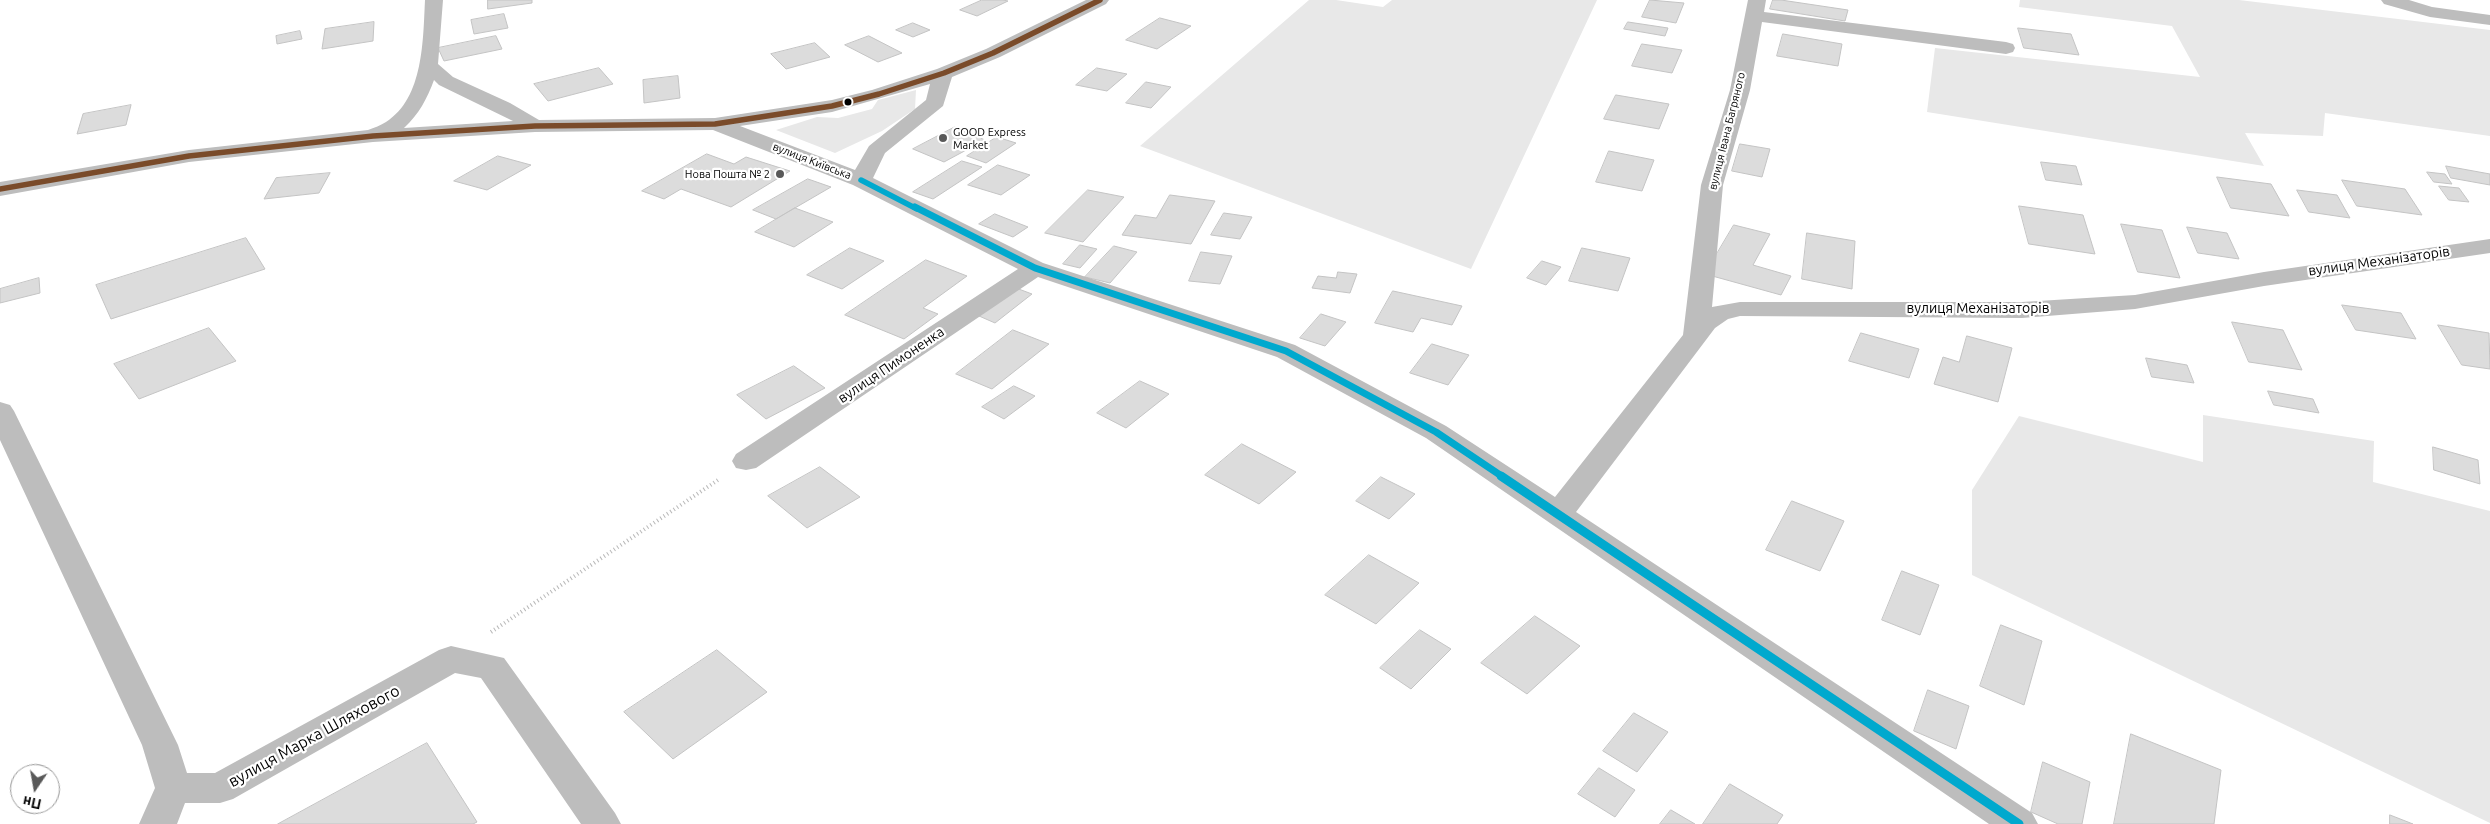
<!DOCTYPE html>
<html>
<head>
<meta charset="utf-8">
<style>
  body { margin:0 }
  #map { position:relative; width:2490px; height:824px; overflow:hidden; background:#fff; font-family:Ubuntu,sans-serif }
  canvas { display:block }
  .north { position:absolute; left:10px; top:764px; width:50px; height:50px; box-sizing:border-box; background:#fff; border:1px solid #999; border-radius:50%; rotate:192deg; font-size:14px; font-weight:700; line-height:20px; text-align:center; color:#000 }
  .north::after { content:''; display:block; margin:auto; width:18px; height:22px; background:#595959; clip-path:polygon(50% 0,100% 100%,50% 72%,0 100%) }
</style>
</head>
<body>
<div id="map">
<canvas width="2490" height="824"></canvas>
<div class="north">Пн</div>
</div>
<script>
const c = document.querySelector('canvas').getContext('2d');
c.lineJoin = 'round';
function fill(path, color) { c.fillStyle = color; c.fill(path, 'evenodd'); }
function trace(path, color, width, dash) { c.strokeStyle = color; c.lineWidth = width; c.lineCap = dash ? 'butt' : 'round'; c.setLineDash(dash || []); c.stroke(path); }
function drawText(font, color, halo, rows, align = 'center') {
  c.font = font + ' Ubuntu,sans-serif'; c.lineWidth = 4.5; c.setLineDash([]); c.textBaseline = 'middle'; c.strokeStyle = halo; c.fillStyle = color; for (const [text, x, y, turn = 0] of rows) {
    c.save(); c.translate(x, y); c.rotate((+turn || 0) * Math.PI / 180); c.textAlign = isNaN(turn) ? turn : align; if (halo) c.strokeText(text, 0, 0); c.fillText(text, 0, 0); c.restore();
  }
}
const green = new Path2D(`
  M 1309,0 L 1336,0 L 1383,7 L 1392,0 L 1597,0 L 1471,269 L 1140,146 Z
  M 2020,0 L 2239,0 L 2490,30 L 2490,136 L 2325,113 L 2323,136 L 2245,133 L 2264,166 L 1927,112 L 1935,48 L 2200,77 L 2172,26 L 2019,7 Z
  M 916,90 L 915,109 L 882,131 L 835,153 L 776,130 L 817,117 L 838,118 L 872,109 L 878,100 Z
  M 2203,415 L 2374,441 L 2373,482 L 2490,511 L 2490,823 L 1972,575 L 1972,490 L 2019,416 L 2203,462 Z`);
const building = new Path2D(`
  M 488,0 L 532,0 L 532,3 L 488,9 Z
  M 982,0 L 1003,0 L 1008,1 L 977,16 L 960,10 Z
  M 1650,0 L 1684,3 L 1676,23 L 1642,17 Z
  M 1773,0 L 1781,0 L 1848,10 L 1845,21 L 1770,9 Z
  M 504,14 L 508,28 L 474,34 L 471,20 Z
  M 1160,18 L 1191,26 L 1157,49 L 1126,40 Z
  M 374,22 L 373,41 L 322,49 L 325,29 Z
  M 1628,22 L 1668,28 L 1665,36 L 1624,29 Z
  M 913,23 L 930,30 L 913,37 L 896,30 Z
  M 2018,28 L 2071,34 L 2079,55 L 2024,48 Z
  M 300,31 L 302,39 L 277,44 L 276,36 Z
  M 1783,34 L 1842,44 L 1838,66 L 1777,56 Z
  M 496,36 L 502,49 L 444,61 L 438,48 Z
  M 869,36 L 902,53 L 878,62 L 845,45 Z
  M 815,43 L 830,57 L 786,69 L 771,54 Z
  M 1642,44 L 1682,50 L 1672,73 L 1632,66 Z
  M 599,68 L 613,84 L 548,101 L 534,84 Z
  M 1097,68 L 1127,74 L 1107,91 L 1076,85 Z
  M 678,76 L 680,98 L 644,103 L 643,80 Z
  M 1146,82 L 1171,87 L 1151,108 L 1126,103 Z
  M 1616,95 L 1669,104 L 1659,129 L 1604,119 Z
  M 131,105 L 126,125 L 77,134 L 83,114 Z
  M 955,127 L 985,140 L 944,162 L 913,149 Z
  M 997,137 L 1016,143 L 986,163 L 967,156 Z
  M 1740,144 L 1770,149 L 1762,177 L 1732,171 Z
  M 1609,151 L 1654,160 L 1642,191 L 1596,182 Z
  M 707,154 L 734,164 L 746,157 L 790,171 L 731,207 L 681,189 L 664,199 L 642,191 Z
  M 498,156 L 531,165 L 487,190 L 454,181 Z
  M 962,161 L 982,167 L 933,199 L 913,192 Z
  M 2041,162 L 2076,166 L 2082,185 L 2046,180 Z
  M 998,165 L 1030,175 L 1001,195 L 968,185 Z
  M 2446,166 L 2490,174 L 2490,185 L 2451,178 Z
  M 2427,172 L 2445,174 L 2452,184 L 2434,182 Z
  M 330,173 L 319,193 L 264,199 L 276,178 Z
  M 2217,177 L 2271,184 L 2289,216 L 2231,208 Z
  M 808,179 L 831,187 L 776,219 L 753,210 Z
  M 2342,180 L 2405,189 L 2422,215 L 2357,206 Z
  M 2439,186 L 2459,188 L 2469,202 L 2449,200 Z
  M 1088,190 L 1124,197 L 1083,242 L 1045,233 Z
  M 2297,190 L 2337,195 L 2350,218 L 2309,212 Z
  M 1170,195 L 1215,201 L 1191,244 L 1122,235 L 1135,215 L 1156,218 Z
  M 2019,206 L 2083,215 L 2095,254 L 2029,244 Z
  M 795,208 L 833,222 L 794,247 L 755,232 Z
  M 1224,213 L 1252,217 L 1240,239 L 1211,235 Z
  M 995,214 L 1028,227 L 1013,237 L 979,224 Z
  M 2121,224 L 2162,230 L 2180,278 L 2138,272 Z
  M 1734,225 L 1770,234 L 1753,265 L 1791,276 L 1781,295 L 1705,274 Z
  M 2187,227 L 2227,233 L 2239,259 L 2198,253 Z
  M 1807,233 L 1855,241 L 1852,289 L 1802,279 Z
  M 246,238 L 265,269 L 111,319 L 96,285 Z
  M 1080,245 L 1097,249 L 1080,268 L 1063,264 Z
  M 1114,246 L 1137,252 L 1110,283 L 1085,277 Z
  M 850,248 L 884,261 L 842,289 L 807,275 Z
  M 1582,248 L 1630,258 L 1618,291 L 1569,281 Z
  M 1201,252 L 1232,256 L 1220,284 L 1189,281 Z
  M 926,260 L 967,276 L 923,308 L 938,314 L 904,339 L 845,315 Z
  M 1542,261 L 1561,267 L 1546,285 L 1527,278 Z
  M 1338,272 L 1357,274 L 1350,293 L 1312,288 L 1318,276 L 1336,278 Z
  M 39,278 L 40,293 L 0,303 L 0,289 Z
  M 1016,288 L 1032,294 L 995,323 L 979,316 Z
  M 1393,291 L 1462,306 L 1452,325 L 1421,318 L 1413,332 L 1375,323 Z
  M 2342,305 L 2401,313 L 2416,339 L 2356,330 Z
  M 1321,314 L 1346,322 L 1325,346 L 1300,338 Z
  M 2232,322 L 2283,330 L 2302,370 L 2249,362 Z
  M 2438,325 L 2489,333 L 2490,369 L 2462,365 Z
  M 209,328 L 236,361 L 139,399 L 114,364 Z
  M 1013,330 L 1049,344 L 992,389 L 956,374 Z
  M 1861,333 L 1919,349 L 1909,378 L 1849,361 Z
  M 1967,336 L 2012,348 L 1998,402 L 1934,384 L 1943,357 L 1959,362 Z
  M 1432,344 L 1469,355 L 1448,385 L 1410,373 Z
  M 2146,358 L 2187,365 L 2194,383 L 2152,377 Z
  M 794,366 L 825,388 L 766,419 L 737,395 Z
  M 1140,381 L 1169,394 L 1126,428 L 1097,413 Z
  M 1014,386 L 1035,396 L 1004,419 L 982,407 Z
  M 2268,391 L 2313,399 L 2319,413 L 2274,405 Z
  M 1242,444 L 1296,472 L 1259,504 L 1205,475 Z
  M 2433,447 L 2478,460 L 2480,484 L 2434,470 Z
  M 820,467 L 860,497 L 807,528 L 768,496 Z
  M 1381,477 L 1415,494 L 1389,519 L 1356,501 Z
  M 1792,501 L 1844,521 L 1820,571 L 1766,550 Z
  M 1369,555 L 1419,583 L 1376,624 L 1325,595 Z
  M 1902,571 L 1939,585 L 1920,635 L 1882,620 Z
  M 1535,616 L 1580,646 L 1527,694 L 1481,663 Z
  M 2001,625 L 2042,641 L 2024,705 L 1980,686 Z
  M 1420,630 L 1451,649 L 1411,689 L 1380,668 Z
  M 717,650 L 767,692 L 673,759 L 624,712 Z
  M 1928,690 L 1969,706 L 1956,749 L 1914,731 Z
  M 1634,713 L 1668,732 L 1637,772 L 1603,751 Z
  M 2131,734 L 2221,770 L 2214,824 L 2114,824 Z
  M 427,743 L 477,822 L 473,824 L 278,824 Z
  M 2043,762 L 2090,782 L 2082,824 L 2058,824 L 2031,812 Z
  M 1599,768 L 1635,790 L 1615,817 L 1578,794 Z
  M 1730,784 L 1783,815 L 1777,824 L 1703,824 Z
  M 1671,810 L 1695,824 L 1660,824 Z
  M 2390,815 L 2413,824 L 2390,824 Z`);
const path = new Path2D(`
  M 491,632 L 718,480`);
const minor = new Path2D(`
  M 425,0 L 443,0 L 438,64 L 453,77 L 510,103 L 539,120 L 715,118 L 832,100 L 872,90 L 937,69 L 986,49 L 1086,0 L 1109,0 L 1106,4 L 1000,57 L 952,77 L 943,106 L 885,153 L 873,178 L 1043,263 L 1295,345 L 1446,426 L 1555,497 L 1683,335 L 1701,185 L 1730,90 L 1748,0 L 1766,0 L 1764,12 L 2006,42 L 2013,44 L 2015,48 L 2013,52 L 2006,54 L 1762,22 L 1750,90 L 1723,185 L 1712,307 L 1740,302 L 2022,302 L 2135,295 L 2264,272 L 2490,239 L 2490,253 L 2264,286 L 2135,309 L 2022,318 L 1740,316 L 1728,319 L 1715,328 L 1576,512 L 2032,813 L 2038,824 L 1989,824 L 1426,438 L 1277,357 L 1038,277 L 756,468 L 746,470 L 736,468 L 732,461 L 736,454 L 1018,269 L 853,185 L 713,130 L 535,132 L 373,142 L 189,162 L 0,196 L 0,182 L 189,150 L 368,130 C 374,128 381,125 386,122 C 424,98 423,39 425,0 ZM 434,80 L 439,85 L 513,121 L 404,128 C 419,114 427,99 434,80 ZM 930,84 L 926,100 L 869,146 L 855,170 L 740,126 L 832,112 Z
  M 2381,0 L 2409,0 L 2432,7 L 2490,15 L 2490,25 L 2430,17 L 2384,4 Z
  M 0,402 L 10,405 L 14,411 L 178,745 L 187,773 L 215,773 L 439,650 L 451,646 L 504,658 L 615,813 L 621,824 L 581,824 L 481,678 L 455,673 L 233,799 L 220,803 L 185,803 L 177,824 L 139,824 L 155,788 L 142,745 L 0,440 Z`);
const bus1Far2 = new Path2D(`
  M 861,180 L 917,209`);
const bus1Far1 = new Path2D(`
  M 915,207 L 1035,268 L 1286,351 L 1436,432 L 1503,477`);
const bus1 = new Path2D(`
  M 1501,476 L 2019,824`);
const bus2 = new Path2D(`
  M 0,189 L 189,156 L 373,136 L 535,126 L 715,124 L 832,106 L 879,94 L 944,73 L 993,53 L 1100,0`);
const markers = [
  [848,102,4.5,"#000"],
  [943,138,5,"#595959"],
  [780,174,5,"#595959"]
];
const farStreetnames = [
  ["вулиця Івана Багряного",1727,131,-76],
  ["вулиця Київська",812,161,21]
];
const farPoinames = [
  ["GOOD Express",953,132],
  ["Market",953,145],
  ["Нова Пошта № 2",770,174,"right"]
];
const streetNames = [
  ["вулиця Механізаторів",2379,261,-8],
  ["вулиця Механізаторів",1978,308],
  ["вулиця Пимоненка",891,365,-34]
];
const nearStreetnames = [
  ["вулиця Марка Шляхового",314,736,-29]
];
fill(green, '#e8e8e8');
fill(building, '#dcdcdc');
trace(building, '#c4c4c4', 1);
trace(path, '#b8b8b8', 4, [1, 3]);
fill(minor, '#bdbdbd');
trace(bus1Far2, '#00a9ce', 5.5);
trace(bus1Far1, '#00a9ce', 7);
trace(bus1, '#00a9ce', 9);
trace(bus2, '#7a4b2a', 5.5);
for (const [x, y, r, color] of markers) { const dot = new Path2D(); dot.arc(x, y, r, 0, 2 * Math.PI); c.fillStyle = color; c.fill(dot); trace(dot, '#fff', 2); }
drawText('11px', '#000', '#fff', farStreetnames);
drawText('11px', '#000', '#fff', farPoinames, 'left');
drawText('14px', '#000', '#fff', streetNames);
drawText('16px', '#000', '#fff', nearStreetnames);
</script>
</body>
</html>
